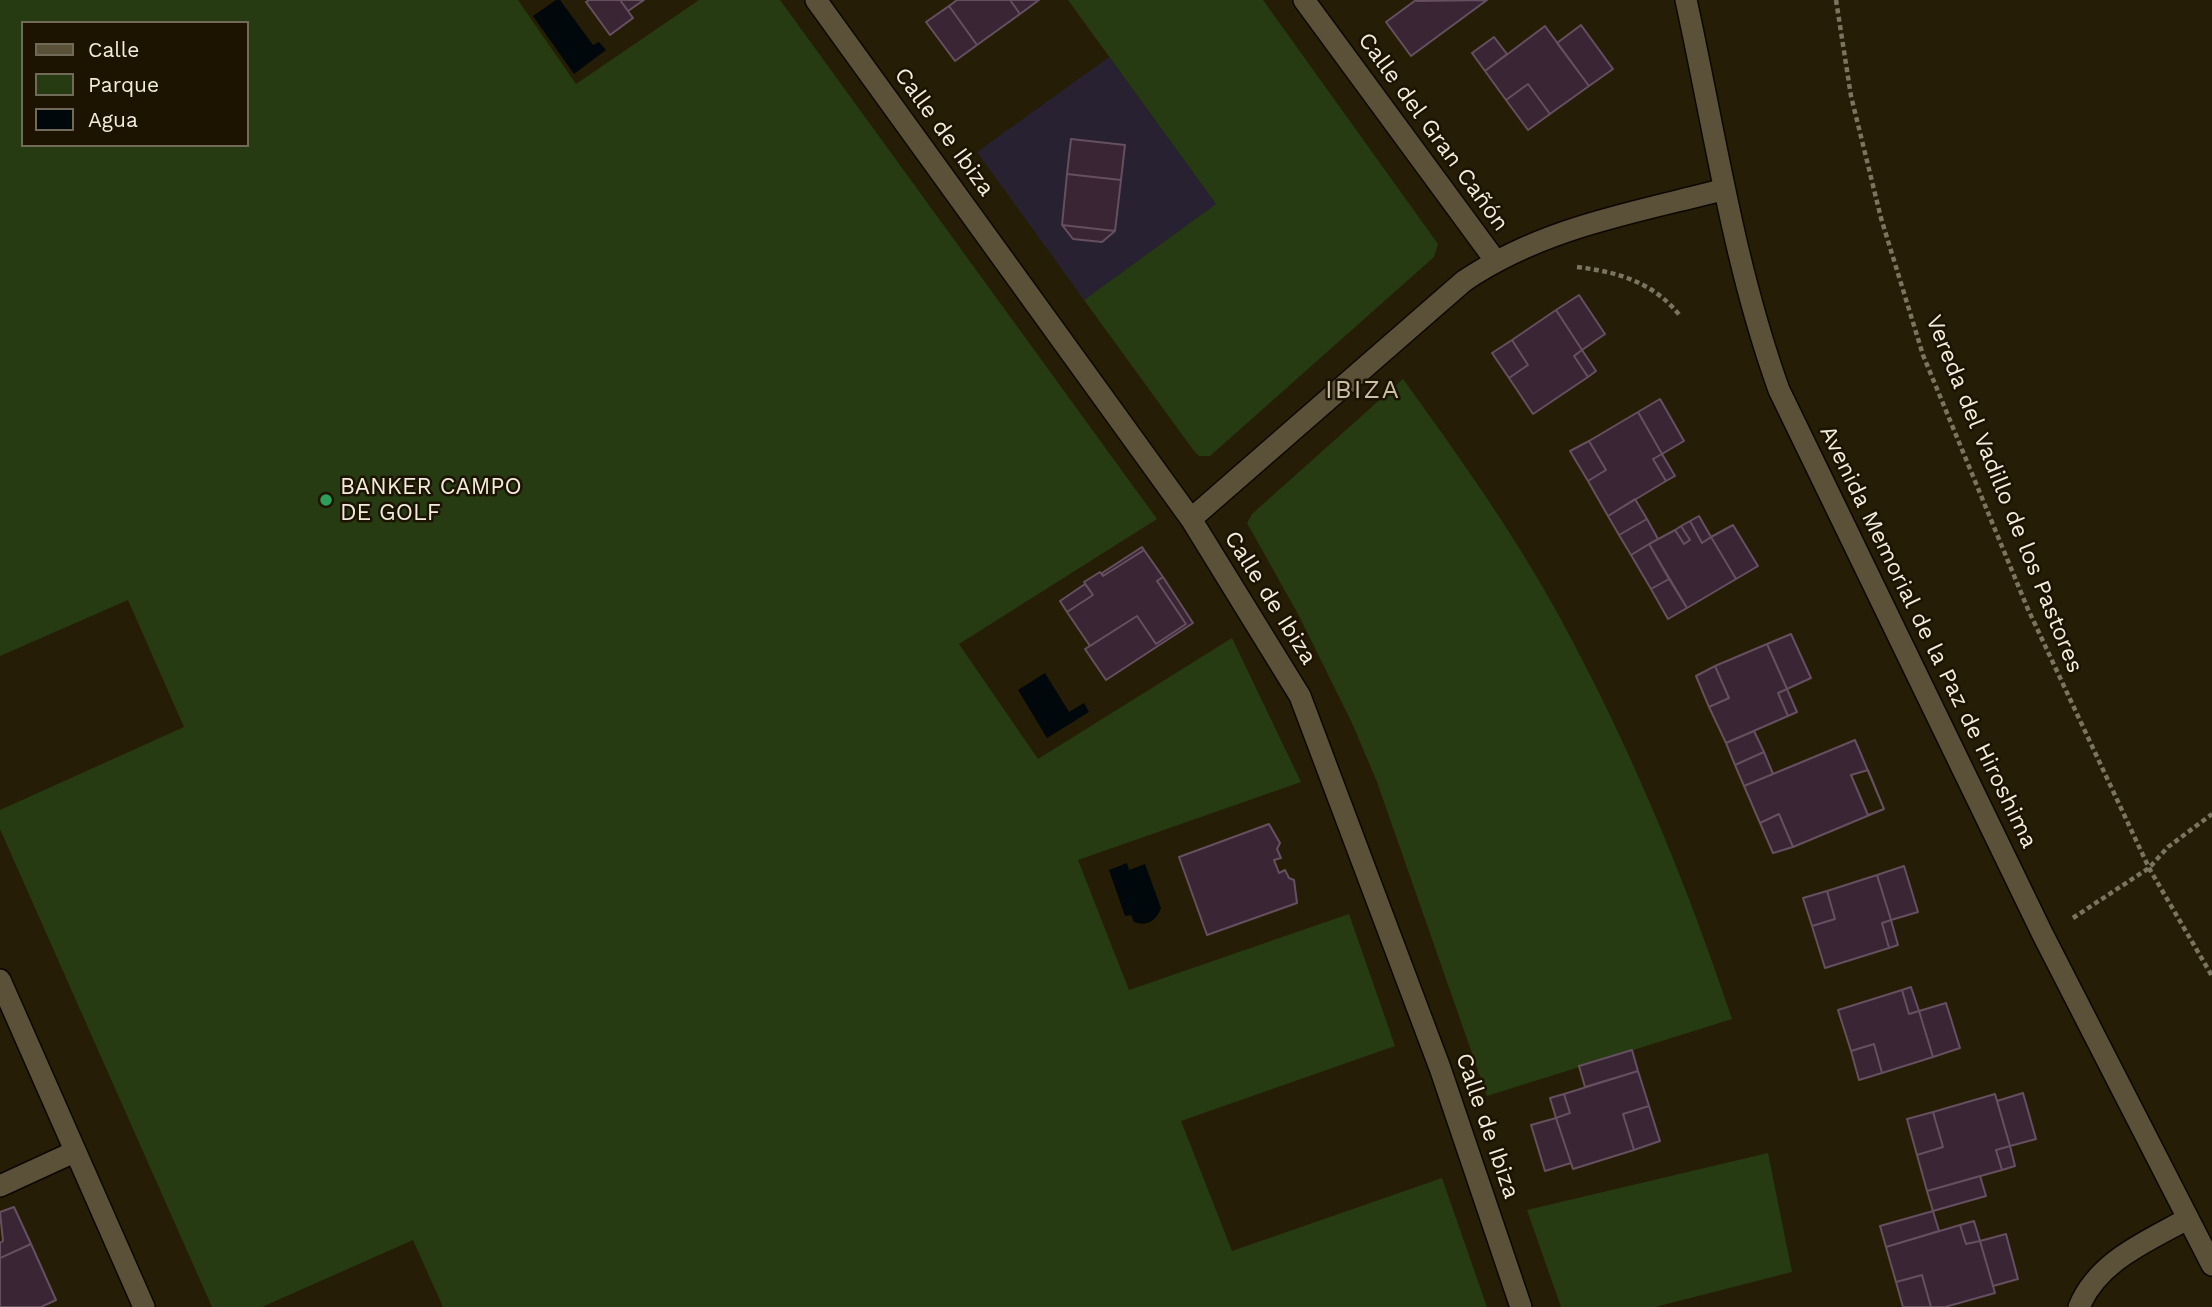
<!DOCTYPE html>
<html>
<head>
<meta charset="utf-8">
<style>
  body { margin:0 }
  #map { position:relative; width:2212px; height:1307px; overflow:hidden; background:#251d06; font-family:"Work Sans",sans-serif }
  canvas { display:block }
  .legend { position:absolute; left:21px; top:21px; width:228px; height:126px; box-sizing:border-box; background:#1c1300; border:2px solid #726a59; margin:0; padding:9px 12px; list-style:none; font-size:21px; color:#f2ecde }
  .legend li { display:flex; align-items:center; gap:14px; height:35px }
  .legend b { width:35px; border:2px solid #726a59 }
</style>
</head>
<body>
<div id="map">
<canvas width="2212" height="1307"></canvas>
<ul class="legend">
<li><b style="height:9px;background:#5b5139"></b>Calle</li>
<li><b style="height:19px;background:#273b13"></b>Parque</li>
<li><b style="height:19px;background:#00080c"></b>Agua</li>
</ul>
</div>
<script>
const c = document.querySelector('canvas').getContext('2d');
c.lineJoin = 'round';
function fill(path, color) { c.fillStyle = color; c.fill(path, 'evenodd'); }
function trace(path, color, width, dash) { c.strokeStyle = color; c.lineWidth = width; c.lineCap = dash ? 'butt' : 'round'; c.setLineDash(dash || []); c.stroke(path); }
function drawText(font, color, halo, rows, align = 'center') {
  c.font = font + ' "Work Sans",sans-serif'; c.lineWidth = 5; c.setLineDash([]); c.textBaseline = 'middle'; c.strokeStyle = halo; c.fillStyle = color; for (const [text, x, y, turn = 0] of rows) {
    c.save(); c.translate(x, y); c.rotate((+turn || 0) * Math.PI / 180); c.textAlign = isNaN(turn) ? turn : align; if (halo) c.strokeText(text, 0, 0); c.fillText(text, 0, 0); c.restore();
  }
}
const industrial = new Path2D(`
  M 1109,57 L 1216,204 L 1084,300 L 977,152 Z`);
const green = new Path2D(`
  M 0,0 L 518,0 L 576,84 L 699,0 L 780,0 L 1157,519 L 959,644 L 1038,759 L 1232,638 L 1301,782 L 1078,860 L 1129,990 L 1349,914 L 1395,1046 L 1181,1121 L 1232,1251 L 1442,1178 L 1487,1307 L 443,1307 L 413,1240 L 262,1307 L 212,1307 L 0,829 L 0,810 L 184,727 L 128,600 L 0,656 ZM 23,23 L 247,23 L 247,145 L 23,145 Z
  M 1068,0 L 1263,0 L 1438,244 L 1434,257 L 1210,456 L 1199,456 L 1194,451 L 1084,300 L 1216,204 Z
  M 1403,379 C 1458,455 1513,532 1558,614 C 1629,744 1685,878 1732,1019 L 1487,1096 L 1377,782 L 1352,723 L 1298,614 L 1247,523 L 1252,514 Z
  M 1768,1153 L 1792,1272 L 1655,1307 L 1561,1307 L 1527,1210 Z`);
const water = new Path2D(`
  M 556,0 L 560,0 L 593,45 L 599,42 L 606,50 L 574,74 L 533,16 Z
  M 1045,673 L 1069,712 L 1084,703 L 1089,712 L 1047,738 L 1018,690 Z
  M 1127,863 L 1129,870 L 1145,864 L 1161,908 C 1156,921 1147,927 1134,922 L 1131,915 L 1125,916 L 1109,870 Z`);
const building = new Path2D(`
  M 589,0 L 620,0 L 633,18 L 610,35 L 586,2 Z
  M 620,0 L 644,0 L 628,11 Z
  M 1010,0 L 1039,0 L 1020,14 Z
  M 1010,0 L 1020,14 L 977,45 L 949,6 L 957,0 Z
  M 1416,0 L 1417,1 L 1487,0 L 1411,56 L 1386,22 Z
  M 949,6 L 977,45 L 955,61 L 926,22 Z
  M 1581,25 L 1613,69 L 1589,86 L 1557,43 Z
  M 1545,26 L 1589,86 L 1550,114 L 1528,84 L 1506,100 L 1485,71 Z
  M 1494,37 L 1507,54 L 1485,71 L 1472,53 Z
  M 1528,84 L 1550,114 L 1528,130 L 1506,100 Z
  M 1071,139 L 1125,145 L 1121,180 L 1067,174 Z
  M 1067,174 L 1121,180 L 1115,231 L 1062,225 Z
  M 1062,225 L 1115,231 L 1102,242 L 1073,239 Z
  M 1579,295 L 1605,334 L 1582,350 L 1556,310 Z
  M 1556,310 L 1582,350 L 1574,356 L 1588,377 L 1533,414 L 1509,378 L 1528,365 L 1512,340 Z
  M 1512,340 L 1528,365 L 1509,378 L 1492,353 Z
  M 1582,350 L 1596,371 L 1588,377 L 1574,356 Z
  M 1660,399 L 1684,441 L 1662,454 L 1638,412 Z
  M 1638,412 L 1662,454 L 1653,459 L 1666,481 L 1608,516 L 1588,481 L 1606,470 L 1589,441 Z
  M 1589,441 L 1606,470 L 1588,481 L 1570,451 Z
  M 1662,454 L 1675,476 L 1666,481 L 1653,459 Z
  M 1635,499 L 1647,519 L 1619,535 L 1608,516 Z
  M 1699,516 L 1711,537 L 1702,543 L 1690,521 Z
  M 1647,519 L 1658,539 L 1631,555 L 1619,535 Z
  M 1690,521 L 1702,543 L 1711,537 L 1736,579 L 1687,608 L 1649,544 L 1675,530 L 1684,544 L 1690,540 L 1681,526 Z
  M 1733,525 L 1758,566 L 1736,579 L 1711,537 Z
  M 1681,526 L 1690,540 L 1684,544 L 1675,530 Z
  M 1649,544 L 1669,579 L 1651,589 L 1631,555 Z
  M 1142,547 L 1144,550 L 1103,576 L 1102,573 Z
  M 1144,550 L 1163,577 L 1157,581 L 1186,624 L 1156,644 L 1137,616 L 1090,646 L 1067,612 L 1093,595 L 1084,582 L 1100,572 L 1103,576 Z
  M 1163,577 L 1193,623 L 1106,680 L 1085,649 L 1137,616 L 1156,644 L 1186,624 L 1157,581 Z
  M 1669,579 L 1687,608 L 1668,619 L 1651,589 Z
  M 1085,584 L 1093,595 L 1067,612 L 1060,601 Z
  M 1791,634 L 1811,678 L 1787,689 L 1767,644 Z
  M 1767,644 L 1787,689 L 1778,693 L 1788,716 L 1726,743 L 1709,707 L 1729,698 L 1715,666 Z
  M 1715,666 L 1729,698 L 1709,707 L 1696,676 Z
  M 1787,689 L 1797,712 L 1788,716 L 1778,693 Z
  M 1754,731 L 1764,752 L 1735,765 L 1726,743 Z
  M 1855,740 L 1884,809 L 1793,847 L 1779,814 L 1760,823 L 1744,786 Z
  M 1764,752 L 1773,774 L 1744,786 L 1735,765 Z
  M 1868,770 L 1884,809 L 1868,815 L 1851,775 Z
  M 1779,814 L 1793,847 L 1773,853 L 1760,823 Z
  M 1269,824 L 1280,843 L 1277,849 L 1281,858 L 1274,860 L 1279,873 L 1285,870 L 1289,878 L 1294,880 L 1297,903 L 1207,935 L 1179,857 Z
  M 1904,866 L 1918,912 L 1891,920 L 1877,875 Z
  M 1877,875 L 1891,920 L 1882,923 L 1889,948 L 1825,968 L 1812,926 L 1835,919 L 1827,891 Z
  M 1827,891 L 1835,919 L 1812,926 L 1803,898 Z
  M 1891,920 L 1898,945 L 1889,948 L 1882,923 Z
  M 1911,987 L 1919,1011 L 1909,1014 L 1902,990 Z
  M 1902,990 L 1909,1014 L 1919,1011 L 1933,1057 L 1882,1073 L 1874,1044 L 1851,1051 L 1838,1010 Z
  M 1946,1003 L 1960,1048 L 1933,1057 L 1919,1011 Z
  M 1874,1044 L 1882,1073 L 1859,1080 L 1851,1051 Z
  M 1632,1050 L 1638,1071 L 1585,1087 L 1579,1066 Z
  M 1638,1071 L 1649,1106 L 1623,1114 L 1634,1150 L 1573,1169 L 1556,1118 L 1570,1113 L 1564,1094 Z
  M 2023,1093 L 2036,1139 L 2010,1146 L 1997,1101 Z
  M 1564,1094 L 1570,1113 L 1556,1118 L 1550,1098 Z
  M 1995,1094 L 2010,1146 L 1996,1150 L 2002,1170 L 1927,1191 L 1917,1155 L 1943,1147 L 1933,1112 Z
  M 1649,1106 L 1660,1141 L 1634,1150 L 1623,1114 Z
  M 1933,1112 L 1943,1147 L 1917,1155 L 1907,1119 Z
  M 1556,1118 L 1571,1163 L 1545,1171 L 1531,1125 Z
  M 2010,1146 L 2015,1166 L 2002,1170 L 1996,1150 Z
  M 1980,1176 L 1986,1196 L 1933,1211 L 1927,1191 Z
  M 14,1207 L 31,1244 L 0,1258 L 0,1243 L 3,1241 L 0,1212 Z
  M 1933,1211 L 1939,1231 L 1886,1247 L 1880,1226 Z
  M 1974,1221 L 1980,1241 L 1966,1244 L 1960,1225 Z
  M 1960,1225 L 1966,1244 L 1980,1241 L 1995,1293 L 1945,1307 L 1931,1307 L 1922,1275 L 1896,1282 L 1886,1247 Z
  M 2006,1234 L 2018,1279 L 1993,1286 L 1980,1241 Z
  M 31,1244 L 56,1300 L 41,1307 L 0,1307 L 0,1258 Z
  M 1922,1275 L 1931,1307 L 1903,1307 L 1896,1282 Z`);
const path = new Path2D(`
  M 1836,0 L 1851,96 L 1881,218 L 1923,355 L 2027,607 L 2149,868 L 2212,976
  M 1577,267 C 1619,272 1655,283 1681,317
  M 2073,918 L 2149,868 L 2168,847 L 2212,814`);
const minor = new Path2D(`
  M 816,0 L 1191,519 L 1300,696 L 1440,1068 L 1521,1307
  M 1304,0 L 1495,260
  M 1686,0 C 1715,132 1733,262 1779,390 L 2043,935 L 2212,1265
  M 1191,519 L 1464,281 C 1542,228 1632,213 1722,190
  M 0,980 L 144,1307
  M 0,1186 L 74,1152
  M 2079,1307 C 2098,1261 2146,1242 2187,1219`);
const markers = [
  [326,500,7,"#2e9e5b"]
];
const streetNames = [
  ["Calle de Ibiza",944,132,54],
  ["Calle del Gran Cañón",1433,132,54],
  ["Vereda del Vadillo de los Pastores",2004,494,68],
  ["Calle de Ibiza",1270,598,58],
  ["Avenida Memorial de la Paz de Hiroshima",1928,637,64],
  ["Calle de Ibiza",1487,1126,71]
];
const poiNames = [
  ["BANKER CAMPO",340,487],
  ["DE GOLF",340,513]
];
const quarterNames = [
  ["IBIZA",1363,390]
];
fill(industrial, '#282131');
fill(green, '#273b13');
fill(water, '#00080c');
fill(building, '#392534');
trace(building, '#665060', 2);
trace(minor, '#0e0700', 24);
trace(path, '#7b7461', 4.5, [5, 3.5]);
trace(minor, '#5b5139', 21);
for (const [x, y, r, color] of markers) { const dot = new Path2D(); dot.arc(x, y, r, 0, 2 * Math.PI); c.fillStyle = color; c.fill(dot); trace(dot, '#1c1300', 2.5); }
drawText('23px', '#f2ecde', '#1c1300', streetNames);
drawText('23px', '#f2ecde', '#1c1300', poiNames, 'left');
c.letterSpacing = '2px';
drawText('26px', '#cabfa3', '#1c1300', quarterNames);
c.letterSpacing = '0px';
</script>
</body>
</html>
